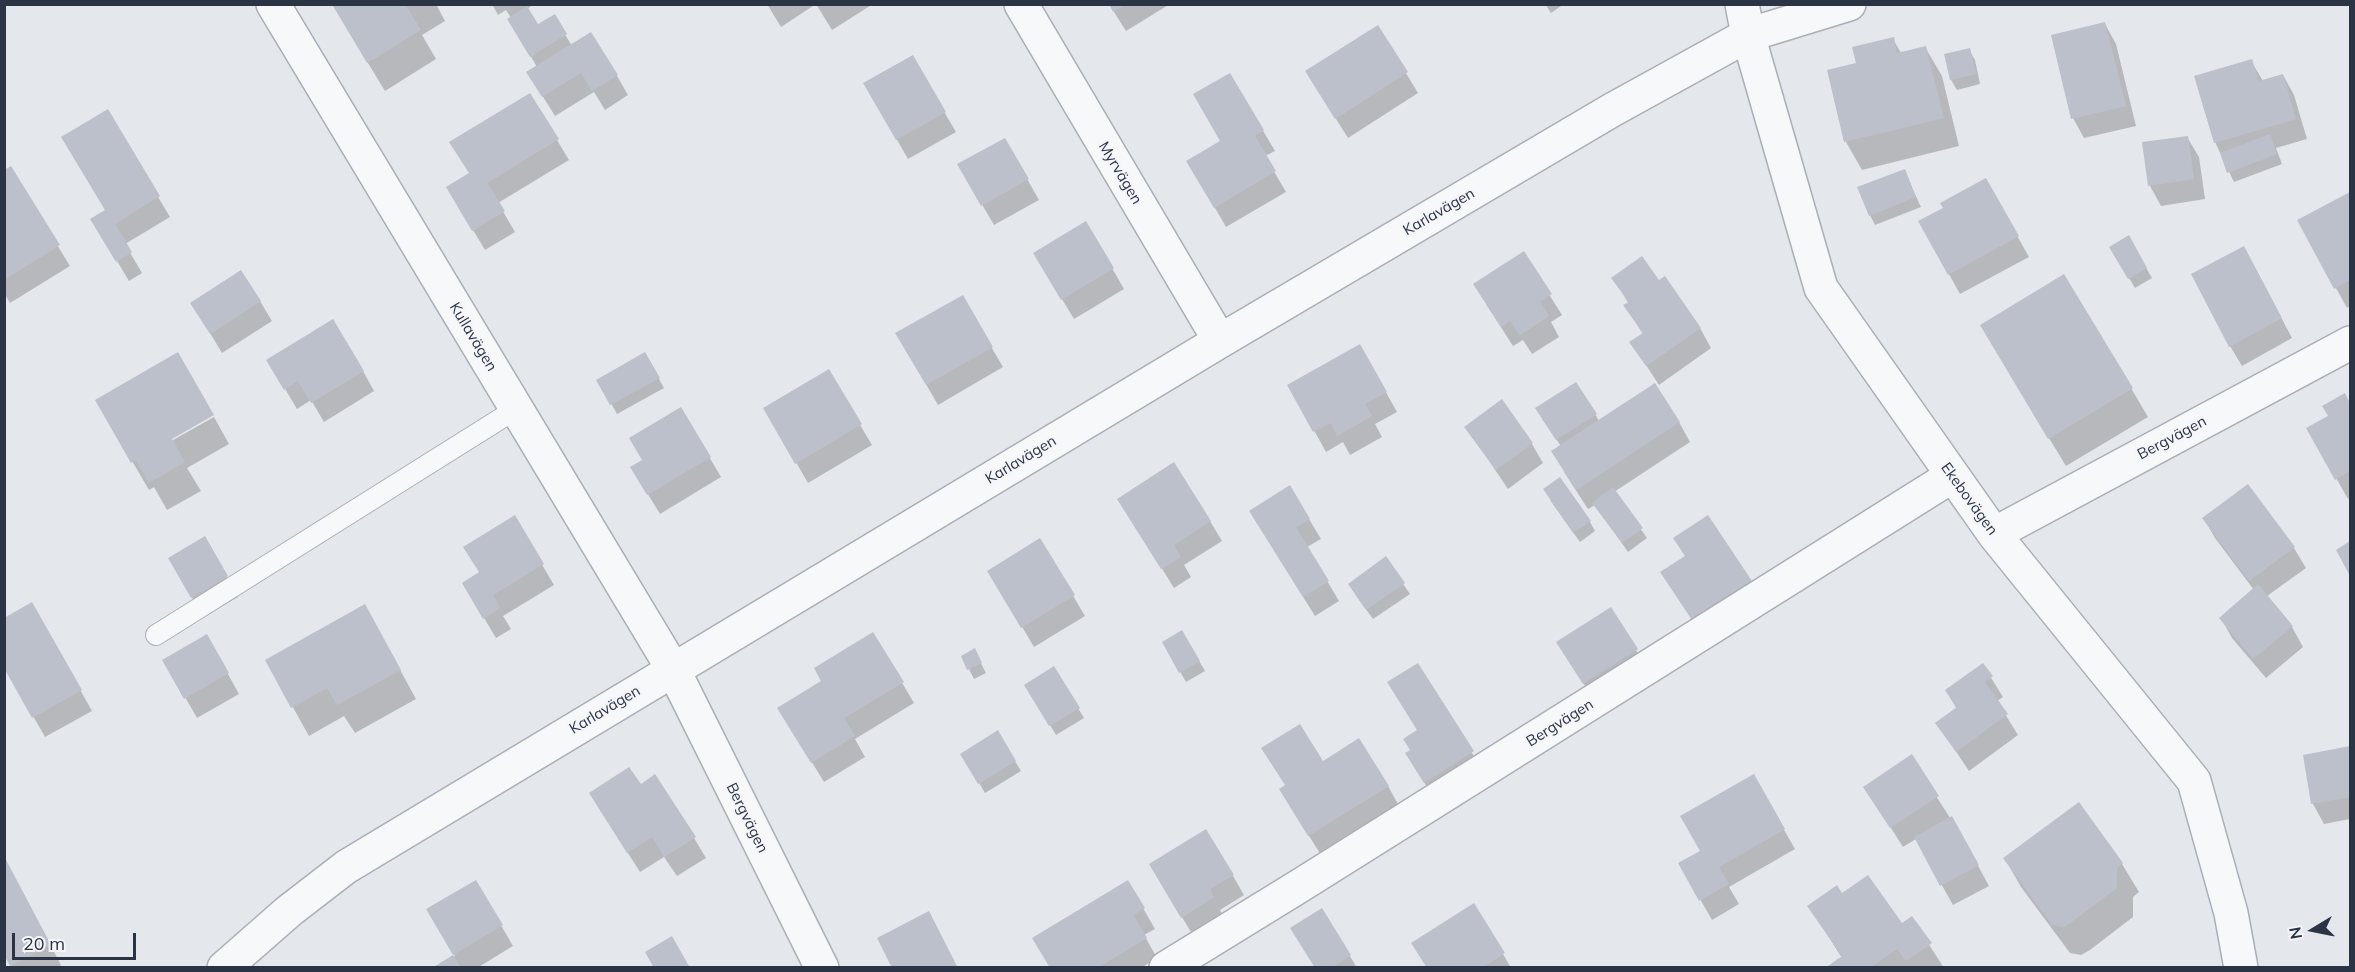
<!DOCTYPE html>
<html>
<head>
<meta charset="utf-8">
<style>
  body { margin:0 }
  #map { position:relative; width:2355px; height:972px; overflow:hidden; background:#e4e7ec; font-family:Mulish,sans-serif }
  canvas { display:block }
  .frame { position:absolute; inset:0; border:6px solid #2b3445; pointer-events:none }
  .north { position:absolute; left:2283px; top:900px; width:60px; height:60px; -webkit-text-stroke:4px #f4f6f9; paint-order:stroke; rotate:260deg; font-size:16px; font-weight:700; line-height:24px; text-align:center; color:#2b3445 }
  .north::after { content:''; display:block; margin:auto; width:21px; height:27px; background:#2b3445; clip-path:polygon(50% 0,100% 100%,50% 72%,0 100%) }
  .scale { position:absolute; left:12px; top:933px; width:124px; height:27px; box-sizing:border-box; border:3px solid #2b3445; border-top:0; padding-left:8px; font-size:18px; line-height:21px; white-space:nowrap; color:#2b3445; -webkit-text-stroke:4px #f4f6f9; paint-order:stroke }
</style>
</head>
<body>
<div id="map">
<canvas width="2355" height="972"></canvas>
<div class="frame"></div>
<div class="north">N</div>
<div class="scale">20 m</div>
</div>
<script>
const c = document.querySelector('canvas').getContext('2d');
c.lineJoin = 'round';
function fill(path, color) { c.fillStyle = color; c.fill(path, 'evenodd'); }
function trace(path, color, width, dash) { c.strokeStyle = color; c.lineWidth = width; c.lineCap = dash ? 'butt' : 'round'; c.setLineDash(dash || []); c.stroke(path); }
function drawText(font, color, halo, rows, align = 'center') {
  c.font = font + ' Mulish,sans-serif'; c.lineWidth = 5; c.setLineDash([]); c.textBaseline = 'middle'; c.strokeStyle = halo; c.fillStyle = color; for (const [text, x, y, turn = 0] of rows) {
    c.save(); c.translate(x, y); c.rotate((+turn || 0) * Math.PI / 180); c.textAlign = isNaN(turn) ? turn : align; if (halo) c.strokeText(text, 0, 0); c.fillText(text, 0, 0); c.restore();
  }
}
const shadow = new Path2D(`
  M 332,4 L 436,4 L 445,21 L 422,35 L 436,59 L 385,91 Z
  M 492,4 L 534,4 L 527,9 L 537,27 L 554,16 L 572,46 L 617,76 L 628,95 L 605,110 L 594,92 L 555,116 L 540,92 L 537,67 L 509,19 L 511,18 L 506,10 L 498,15 Z
  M 767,4 L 816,4 L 781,27 Z
  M 816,4 L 873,4 L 832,30 Z
  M 1109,4 L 1170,4 L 1126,31 Z
  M 1545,4 L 1564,4 L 1551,13 Z
  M 2105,24 L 2116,44 L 2136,126 L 2084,138 L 2073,118 Z
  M 1378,27 L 1418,93 L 1348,138 L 1319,92 Z
  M 1893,39 L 1901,53 L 1925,47 L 1942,76 L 1959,146 L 1862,170 L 1846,142 L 1829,71 L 1857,64 Z
  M 1969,50 L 1975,60 L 1980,84 L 1957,90 L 1951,80 L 1945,55 Z
  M 912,57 L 956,132 L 908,159 L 865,84 Z
  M 2251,61 L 2263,81 L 2283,75 L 2294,95 L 2307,139 L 2276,148 L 2282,164 L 2234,182 L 2215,142 Z
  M 1230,75 L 1275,151 L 1265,156 L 1286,192 L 1226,227 L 1188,161 L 1222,141 Z
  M 107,111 L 170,217 L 125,244 L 142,273 L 129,281 L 92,219 L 106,210 Z
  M 2187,137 L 2199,157 L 2205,199 L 2161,206 L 2150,186 L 2144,144 Z
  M 557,140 L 569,160 L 498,203 L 515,232 L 485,250 L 448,188 Z
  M 1005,140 L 1039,200 L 994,225 L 959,165 Z
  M 10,168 L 70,266 L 10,303 L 4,293 L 4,171 Z
  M 1904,171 L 1921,207 L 1875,225 L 1870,215 Z
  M 2350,193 L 2350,306 L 2347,308 L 2299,221 Z
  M 1997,200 L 2029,257 L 1960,294 L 1920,222 L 1945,208 Z
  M 1086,223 L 1124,289 L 1074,319 L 1046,273 Z
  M 2128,237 L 2152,278 L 2135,288 L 2111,247 Z
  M 1523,253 L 1562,315 L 1551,322 L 1559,337 L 1532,354 L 1523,340 L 1513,346 L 1486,304 Z
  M 2255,268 L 2292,338 L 2242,366 L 2230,346 Z
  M 1613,278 L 1658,282 L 1700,328 L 1711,348 L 1659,385 L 1631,342 L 1643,334 L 1625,306 L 1629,304 Z
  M 962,297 L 1003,367 L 938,405 L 897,334 Z
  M 260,301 L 272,321 L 222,353 L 204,323 Z
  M 1360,346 L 1397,412 L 1375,424 L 1382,437 L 1350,455 L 1343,442 L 1326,452 L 1289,385 Z
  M 645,354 L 664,388 L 617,414 L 598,380 Z
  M 1998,354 L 2131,388 L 2148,417 L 2066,466 Z
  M 268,360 L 363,371 L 374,391 L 324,422 L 311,400 L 297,409 Z
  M 828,371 L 872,445 L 808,483 L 765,409 Z
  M 2345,395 L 2350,405 L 2350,497 L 2348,499 L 2308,429 L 2330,416 Z
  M 97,401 L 166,444 L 214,417 L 229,444 L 187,468 L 201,491 L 167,510 L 154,487 L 149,490 Z
  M 681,409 L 721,477 L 660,514 L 632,468 L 644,461 Z
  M 1595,414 L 1599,421 L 1679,422 L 1690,442 L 1614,492 L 1647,538 L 1628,552 L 1595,505 L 1588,509 L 1564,472 L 1561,446 L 1542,419 Z
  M 1466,427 L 1532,444 L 1543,463 L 1508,489 Z
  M 2248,486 L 2294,548 L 2306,568 L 2267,596 L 2292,627 L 2303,647 L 2266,678 L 2232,638 L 2221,618 L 2254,590 L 2215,538 L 2204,519 Z
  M 1550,500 L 1590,522 L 1595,531 L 1580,542 Z
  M 514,517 L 554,585 L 503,616 L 511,629 L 496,638 L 475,603 L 480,573 Z
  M 1131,519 L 1210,521 L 1222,541 L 1184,565 L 1191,577 L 1174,588 Z
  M 1309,519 L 1321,539 L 1307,547 L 1339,601 L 1315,616 L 1262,531 Z
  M 204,538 L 238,597 L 203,617 L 170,558 Z
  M 1040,540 L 1085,616 L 1034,647 L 989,571 Z
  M 1386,559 L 1410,594 L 1373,619 L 1355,594 Z
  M 1750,582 L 1762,602 L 1705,639 L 1674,592 Z
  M 32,604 L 92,711 L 45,737 L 4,665 Z
  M 1611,609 L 1648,670 L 1596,703 L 1570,662 Z
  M 1182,632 L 1205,671 L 1186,682 L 1164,643 Z
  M 873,634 L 914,703 L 855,739 L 865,757 L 824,782 L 791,728 L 823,681 Z
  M 381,635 L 416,699 L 355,733 L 344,716 L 309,736 L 267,661 Z
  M 207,636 L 239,694 L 197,718 L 164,660 Z
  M 974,650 L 986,673 L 974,679 L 969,669 Z
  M 1417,665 L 1484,772 L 1436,802 L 1419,774 L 1420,737 Z
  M 1983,665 L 2003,697 L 1997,701 L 2018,735 L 1969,771 L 1937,723 L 1957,709 L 1946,691 Z
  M 1054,668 L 1084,718 L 1056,735 L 1026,685 Z
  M 997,732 L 1021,771 L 985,793 L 962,754 Z
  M 2350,748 L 2350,819 L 2324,824 L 2313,804 L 2304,756 Z
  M 1911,757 L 1963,838 L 1989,886 L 1953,905 L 1916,839 L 1903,847 L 1865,787 Z
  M 1323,763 L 1388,786 L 1399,806 L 1321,855 L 1292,809 Z
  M 1753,776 L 1795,849 L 1729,887 L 1739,904 L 1712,920 L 1680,864 L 1702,851 Z
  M 640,786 L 694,838 L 706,858 L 677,876 L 664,857 L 640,872 L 603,814 Z
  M 4,857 L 61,965 L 57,968 L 13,968 L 4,952 Z
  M 2005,859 L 2122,864 L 2139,892 L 2133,897 L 2133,917 L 2090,950 L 2081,955 L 2070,953 L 2021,887 Z
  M 1233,876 L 1244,895 L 1220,910 L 1224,918 L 1194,937 L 1162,884 Z
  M 476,882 L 513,946 L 477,968 L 435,968 L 455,956 L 428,910 Z
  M 1128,882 L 1155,929 L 1144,935 L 1157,958 L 1141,968 L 1051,968 Z
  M 1842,895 L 1901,926 L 1912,918 L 1944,968 L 1828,968 L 1842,958 L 1809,906 Z
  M 1503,954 L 1511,968 L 1427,968 Z
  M 1350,956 L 1357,968 L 1316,968 Z`);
const building = new Path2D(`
  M 332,4 L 405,4 L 421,30 L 367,63 Z
  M 1109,4 L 1126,4 L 1113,12 Z
  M 527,6 L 538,24 L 555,14 L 567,34 L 530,57 L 507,19 Z
  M 2105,22 L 2126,106 L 2071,119 L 2051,35 Z
  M 1378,25 L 1408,72 L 1335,119 L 1305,71 Z
  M 591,32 L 618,75 L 592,91 L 581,73 L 542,97 L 526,72 Z
  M 1894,37 L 1897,53 L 1926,46 L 1944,118 L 1844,142 L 1827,70 L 1856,63 L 1852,47 Z
  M 1970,48 L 1976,74 L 1950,80 L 1944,54 Z
  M 913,55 L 946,112 L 896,140 L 863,83 Z
  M 2252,59 L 2259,81 L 2283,74 L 2296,119 L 2214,143 L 2194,76 Z
  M 1230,73 L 1264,130 L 1255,136 L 1276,171 L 1214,208 L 1186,161 L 1220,141 L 1193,94 Z
  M 530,93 L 559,139 L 487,183 L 505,211 L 472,231 L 446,187 L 469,173 L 449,142 Z
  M 108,109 L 160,196 L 115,224 L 132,252 L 116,262 L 90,219 L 105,210 L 61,137 Z
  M 2270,134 L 2277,154 L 2227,173 L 2220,153 Z
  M 2188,136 L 2194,179 L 2148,186 L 2142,142 Z
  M 1005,138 L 1029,179 L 981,206 L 957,164 Z
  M 11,166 L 60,245 L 4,280 L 4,170 Z
  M 1905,169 L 1916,197 L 1869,216 L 1857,187 Z
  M 1986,178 L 2019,236 L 1948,275 L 1918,221 L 1943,208 L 1940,203 Z
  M 2350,192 L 2350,280 L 2334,289 L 2297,220 Z
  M 1086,221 L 1114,268 L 1061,300 L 1033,253 Z
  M 2129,235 L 2147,268 L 2128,279 L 2109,247 Z
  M 2244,246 L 2282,318 L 2229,347 L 2191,274 Z
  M 1524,251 L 1552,294 L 1540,302 L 1549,316 L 1520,335 L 1510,321 L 1501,327 L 1473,284 Z
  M 1642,256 L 1659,280 L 1665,276 L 1701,328 L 1646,366 L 1629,342 L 1643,333 L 1623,305 L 1629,302 L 1611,278 Z
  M 241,270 L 261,301 L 210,334 L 190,303 Z
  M 2064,274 L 2133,388 L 2048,439 L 1980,325 Z
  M 963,295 L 993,347 L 926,385 L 895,333 Z
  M 333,319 L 364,371 L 311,403 L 298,381 L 284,390 L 266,360 Z
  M 1360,344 L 1387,392 L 1365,404 L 1372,416 L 1337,436 L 1331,423 L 1313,432 L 1287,385 Z
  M 178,352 L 214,415 L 172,439 L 185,462 L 149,483 L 136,460 L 131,463 L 95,400 Z
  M 645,352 L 660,378 L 610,405 L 596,380 Z
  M 829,369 L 862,424 L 795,464 L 763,408 Z
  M 1576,382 L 1597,414 L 1556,440 L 1535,408 Z
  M 1655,383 L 1680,422 L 1576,490 L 1551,451 Z
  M 2345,393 L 2350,403 L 2350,471 L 2335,480 L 2306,428 L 2328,416 L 2322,406 Z
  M 1502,399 L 1533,443 L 1496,470 L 1464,427 Z
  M 681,407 L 711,457 L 647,495 L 630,467 L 642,460 L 629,438 Z
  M 1174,462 L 1211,521 L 1174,545 L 1181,557 L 1161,569 L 1117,499 Z
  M 1560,477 L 1591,521 L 1573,533 L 1543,489 Z
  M 2248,484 L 2295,547 L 2249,581 L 2202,518 Z
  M 1290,485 L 1310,519 L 1296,527 L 1329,581 L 1303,597 L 1249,511 Z
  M 1613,487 L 1643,528 L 1622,543 L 1592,503 Z
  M 515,515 L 544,564 L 493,595 L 500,608 L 483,619 L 462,583 L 479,572 L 463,547 Z
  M 1708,515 L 1752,581 L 1692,620 L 1660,572 L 1685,556 L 1673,538 Z
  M 205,536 L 228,576 L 191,598 L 168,558 Z
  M 1040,538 L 1075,595 L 1021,628 L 987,571 Z
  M 2350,541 L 2350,576 L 2336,550 Z
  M 1386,556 L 1405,583 L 1366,610 L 1348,584 Z
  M 2258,584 L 2293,626 L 2253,659 L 2219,618 Z
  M 32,602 L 82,690 L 32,718 L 4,668 L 4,618 Z
  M 365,604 L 401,670 L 337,705 L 327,688 L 291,708 L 265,660 Z
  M 1611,607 L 1638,649 L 1583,684 L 1556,642 Z
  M 1182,630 L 1200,661 L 1179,673 L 1162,642 Z
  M 873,632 L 904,682 L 844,718 L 855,736 L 811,763 L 777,708 L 821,681 L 814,668 Z
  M 207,634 L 229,673 L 184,699 L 162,660 Z
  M 975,648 L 982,663 L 967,670 L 961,656 Z
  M 1418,663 L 1474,751 L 1424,783 L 1405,753 L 1410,750 L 1403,739 L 1417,730 L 1387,682 Z
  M 1983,663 L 1993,676 L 1985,682 L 2008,714 L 1956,752 L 1935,723 L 1957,707 L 1945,690 Z
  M 1054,666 L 1080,708 L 1049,726 L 1024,685 Z
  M 1300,724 L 1323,761 L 1359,738 L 1389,786 L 1308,836 L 1279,789 L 1285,785 L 1261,748 Z
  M 998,730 L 1016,761 L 978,784 L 960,754 Z
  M 2350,746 L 2350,797 L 2311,804 L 2303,755 Z
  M 1912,754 L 1939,796 L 1890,828 L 1863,787 Z
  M 629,767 L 641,784 L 655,774 L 696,837 L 664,857 L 652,837 L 627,853 L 589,793 Z
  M 1754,774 L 1785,829 L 1719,867 L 1729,884 L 1699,901 L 1678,863 L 1700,851 L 1680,816 Z
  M 2079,802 L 2123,863 L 2117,868 L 2117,888 L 2073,921 L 2064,927 L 2052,925 L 2003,858 Z
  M 1952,816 L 1979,865 L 1940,886 L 1914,837 Z
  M 1206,829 L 1234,875 L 1210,889 L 1214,897 L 1181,918 L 1149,864 Z
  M 4,856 L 51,945 L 10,966 L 4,955 Z
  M 1868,875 L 1902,923 L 1912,916 L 1932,943 L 1906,961 L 1897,949 L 1874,965 L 1876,968 L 1825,968 L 1842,956 L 1807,906 L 1837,885 L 1842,893 Z
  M 476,880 L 503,925 L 453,955 L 426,909 Z
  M 1128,880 L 1145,908 L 1133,915 L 1147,938 L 1097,968 L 1050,968 L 1032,938 Z
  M 1474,903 L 1505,953 L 1482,968 L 1427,968 L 1411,943 Z
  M 1322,908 L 1351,955 L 1331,968 L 1315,968 L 1290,928 Z
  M 929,911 L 958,968 L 892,968 L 877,938 Z
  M 672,936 L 690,968 L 654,968 L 645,952 Z
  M 453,955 L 461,968 L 432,968 Z`);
const service = new Path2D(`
  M 156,635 L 516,409`);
const minor = new Path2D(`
  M 273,4 L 673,669 L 822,968
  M 1021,4 L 1220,341
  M 1742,4 L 1748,35 L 1821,288 L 1994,534 L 2194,781 L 2231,913 L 2241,968
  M 1994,534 L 2350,343
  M 224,968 L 289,911 L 346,867 L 1220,341 L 1612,110 L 1748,35 L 1849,4
  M 1166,968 L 1301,885 L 1952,476`);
const streetNames = [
  ["Myrvägen",1120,173,59],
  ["Karlavägen",1439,212,-30],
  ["Kullavägen",473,337,59],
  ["Bergvägen",2172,438,-28],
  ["Karlavägen",1021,460,-31],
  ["Ekebovägen",1969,499,54],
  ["Karlavägen",605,710,-31],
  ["Bergvägen",1560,723,-32],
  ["Bergvägen",747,818,64]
];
fill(shadow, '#0003');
fill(building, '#bbc0ca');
trace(service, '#a9aeb7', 22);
trace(minor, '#a9aeb7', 36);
trace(service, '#f7f8fa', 20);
trace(minor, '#f7f8fa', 33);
drawText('15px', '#2b3445', '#f4f6f9', streetNames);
</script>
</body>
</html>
